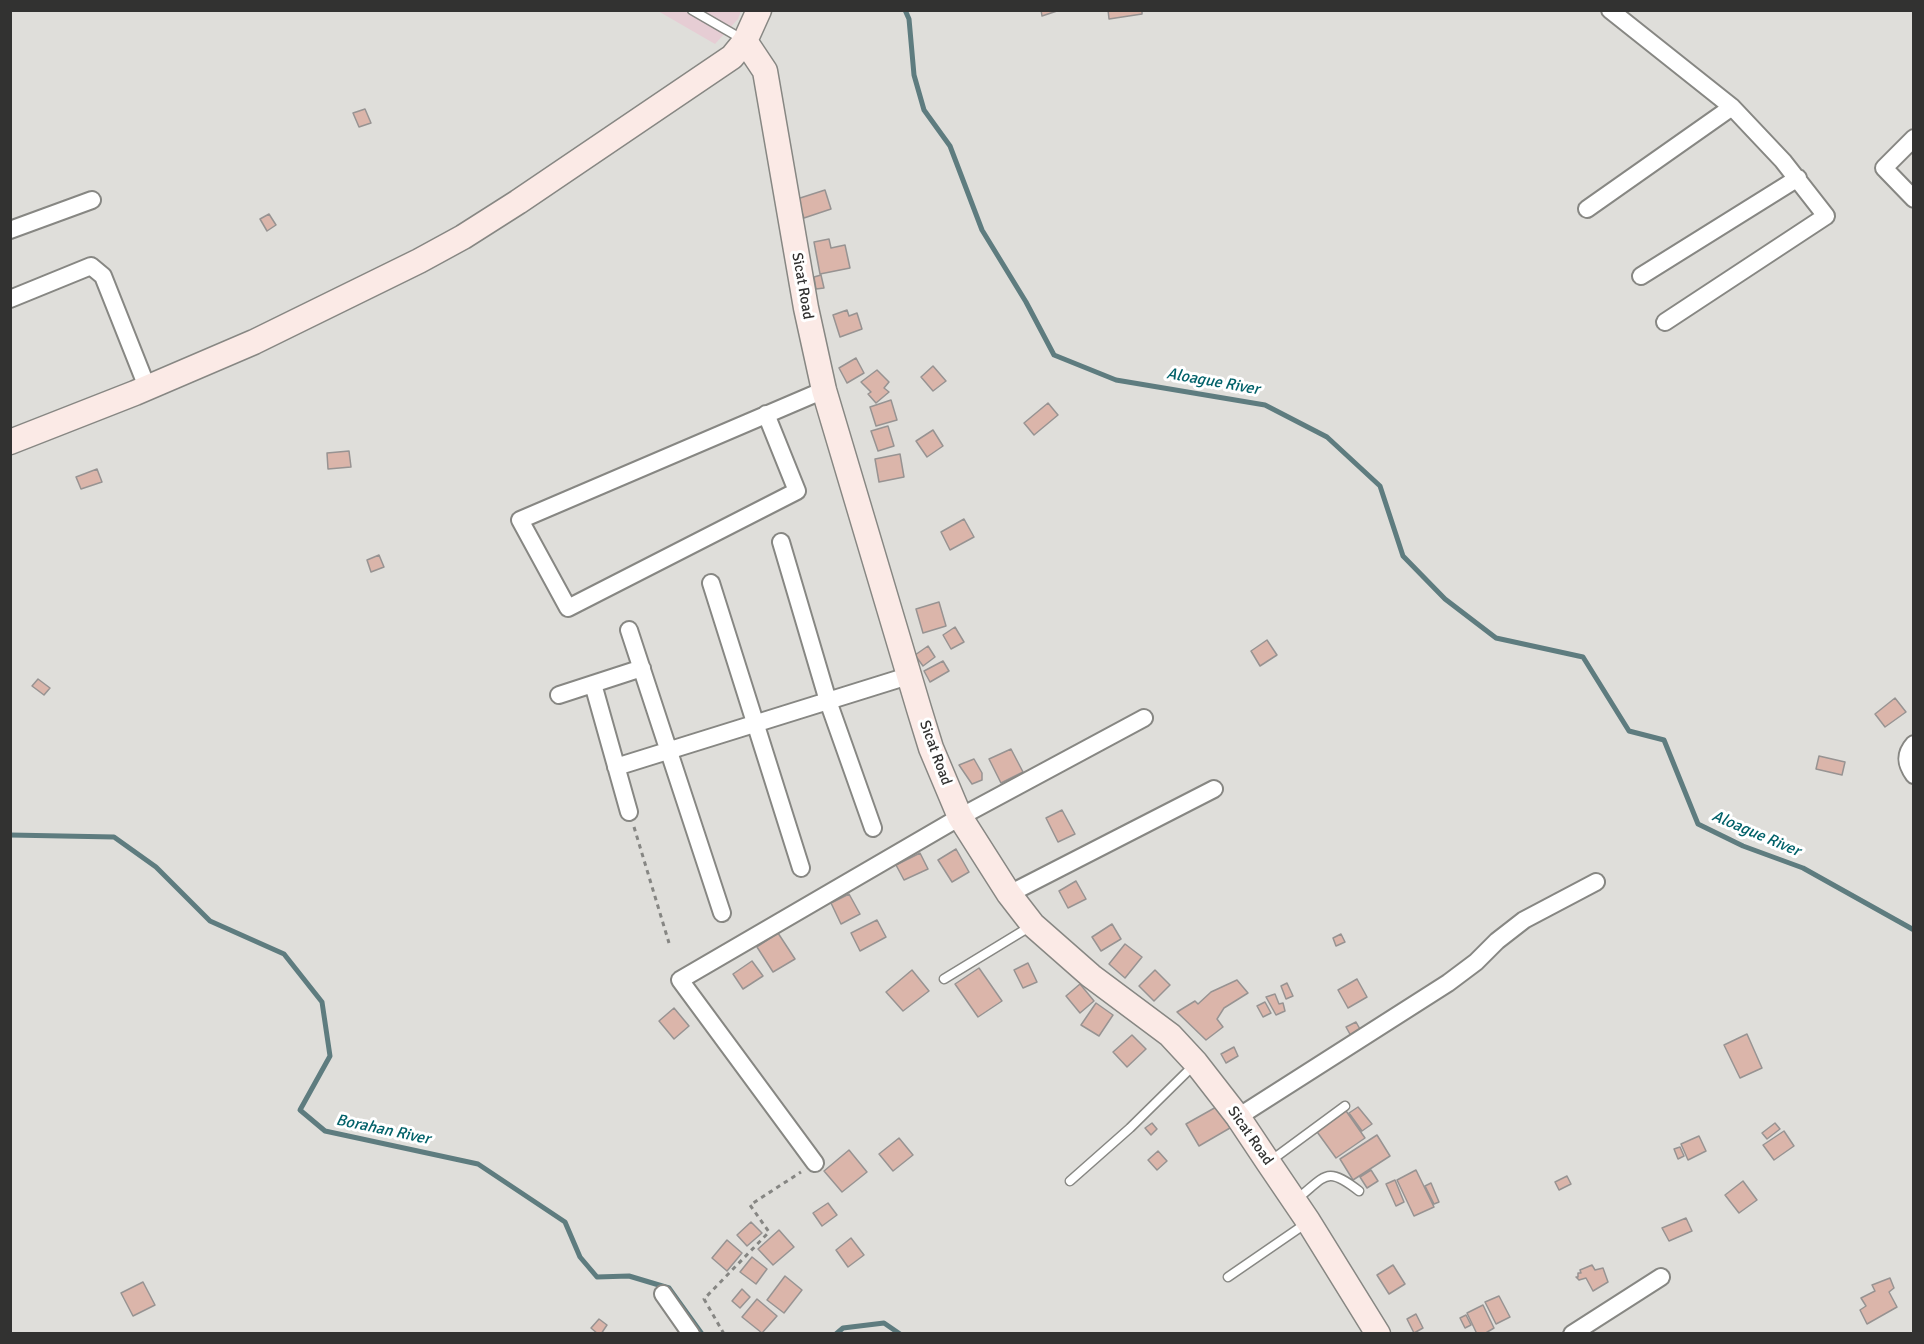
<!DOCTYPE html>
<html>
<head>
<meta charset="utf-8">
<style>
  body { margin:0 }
  #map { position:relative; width:1924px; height:1344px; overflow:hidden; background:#dfdeda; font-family:Signika,sans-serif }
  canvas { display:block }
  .frame { position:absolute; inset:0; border:12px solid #323231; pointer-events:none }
</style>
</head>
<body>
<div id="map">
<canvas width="1924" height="1344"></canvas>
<div class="frame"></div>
</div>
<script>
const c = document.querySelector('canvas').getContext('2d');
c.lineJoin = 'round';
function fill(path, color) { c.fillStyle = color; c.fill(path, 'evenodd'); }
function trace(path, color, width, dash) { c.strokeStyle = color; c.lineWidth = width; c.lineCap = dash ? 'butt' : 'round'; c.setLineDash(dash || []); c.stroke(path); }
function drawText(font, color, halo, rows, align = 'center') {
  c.font = font + ' Signika,sans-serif'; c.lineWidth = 6; c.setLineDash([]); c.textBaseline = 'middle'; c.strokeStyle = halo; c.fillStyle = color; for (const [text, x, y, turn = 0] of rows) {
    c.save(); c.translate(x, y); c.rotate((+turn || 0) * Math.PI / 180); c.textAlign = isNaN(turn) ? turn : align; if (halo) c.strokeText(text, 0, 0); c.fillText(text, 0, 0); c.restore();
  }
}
const commercial = new Path2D(`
  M 658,11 L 741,11 L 738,19 L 715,44 Z`);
const stream = new Path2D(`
  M 905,10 L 909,19 L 914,75 L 924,110 L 950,146 L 982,230 L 1026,302 L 1054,355 L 1116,380 L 1265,405 L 1327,437 L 1380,486 L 1403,556 L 1445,599 L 1496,638 L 1583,657 L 1629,731 L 1664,740 L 1698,824 L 1743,846 L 1803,868 L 1914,930
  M 10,835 L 114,837 L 156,867 L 210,921 L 284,954 L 322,1002 L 330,1056 L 300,1110 L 325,1131 L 478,1164 L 565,1222 L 580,1257 L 597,1277 L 629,1276 L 669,1288 L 702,1334
  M 836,1334 L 843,1328 L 884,1323 L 900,1334`);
const building = new Path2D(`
  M 1041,10 L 1057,10 L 1057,11 L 1042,16 Z
  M 1108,10 L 1142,10 L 1142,14 L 1109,19 Z
  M 365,109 L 371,123 L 359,127 L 353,113 Z
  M 825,190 L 831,209 L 804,218 L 797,199 Z
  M 269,214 L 276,225 L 267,231 L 260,219 Z
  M 829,239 L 831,248 L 845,245 L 850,268 L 820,274 L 814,242 Z
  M 821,275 L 824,288 L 816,289 L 814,277 Z
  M 847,310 L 849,316 L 857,313 L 862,329 L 840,337 L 833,315 Z
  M 856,358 L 864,373 L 847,383 L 839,368 Z
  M 933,366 L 946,381 L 933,391 L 921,377 Z
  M 877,370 L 889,382 L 884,388 L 889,392 L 876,403 L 868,394 L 871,392 L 861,382 Z
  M 891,400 L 897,420 L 876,426 L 870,407 Z
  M 1048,403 L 1058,415 L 1034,435 L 1024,423 Z
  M 888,426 L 894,446 L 878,451 L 871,431 Z
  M 933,430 L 943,446 L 927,457 L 916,441 Z
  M 349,451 L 351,467 L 328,469 L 327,453 Z
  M 900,454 L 904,477 L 879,482 L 875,459 Z
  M 97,469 L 102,482 L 81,489 L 76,477 Z
  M 964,519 L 974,537 L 950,550 L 941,532 Z
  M 379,555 L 384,567 L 371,572 L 367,560 Z
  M 939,602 L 946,626 L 923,633 L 916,609 Z
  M 955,627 L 964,642 L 951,649 L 943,635 Z
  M 1267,640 L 1277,655 L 1260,666 L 1251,651 Z
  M 928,646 L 935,657 L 923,666 L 915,655 Z
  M 943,661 L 949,671 L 930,682 L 924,671 Z
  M 38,679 L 50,688 L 44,695 L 32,686 Z
  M 1895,698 L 1906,712 L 1885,727 L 1875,714 Z
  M 1011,749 L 1023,772 L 1001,783 L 989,759 Z
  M 1819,756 L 1845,762 L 1842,775 L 1816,769 Z
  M 974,759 L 982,773 L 982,780 L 972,784 L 959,765 Z
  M 1062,810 L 1075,834 L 1058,842 L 1046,818 Z
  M 956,849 L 969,872 L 952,882 L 938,860 Z
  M 920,853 L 928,869 L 904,880 L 896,865 Z
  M 1076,881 L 1086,899 L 1068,908 L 1059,891 Z
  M 849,894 L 860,914 L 841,924 L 831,903 Z
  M 877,920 L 886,937 L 860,951 L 851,933 Z
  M 1112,924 L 1121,939 L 1101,951 L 1092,937 Z
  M 778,933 L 795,959 L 773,972 L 757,947 Z
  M 1341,934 L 1345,942 L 1336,946 L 1333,938 Z
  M 1125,944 L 1142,957 L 1125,978 L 1109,964 Z
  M 752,961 L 763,976 L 743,989 L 733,974 Z
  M 1028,963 L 1037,982 L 1023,988 L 1014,970 Z
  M 979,968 L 1002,1001 L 978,1017 L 955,984 Z
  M 912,970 L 929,991 L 903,1011 L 886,992 Z
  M 1155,970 L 1170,985 L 1154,1001 L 1139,986 Z
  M 1357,979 L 1367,997 L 1348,1008 L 1338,990 Z
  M 1237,980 L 1248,993 L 1224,1008 L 1217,1019 L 1223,1027 L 1206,1040 L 1177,1012 L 1195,1001 L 1198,1004 L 1211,992 Z
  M 1287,983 L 1293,996 L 1286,999 L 1281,986 Z
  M 1080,984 L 1094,1001 L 1080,1013 L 1066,996 Z
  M 1275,994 L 1279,1004 L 1283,1003 L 1285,1011 L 1276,1015 L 1266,997 Z
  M 1265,1002 L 1271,1013 L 1263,1017 L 1257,1006 Z
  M 1096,1003 L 1113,1015 L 1099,1036 L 1081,1025 Z
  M 674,1008 L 689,1026 L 674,1039 L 659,1021 Z
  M 1356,1022 L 1361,1031 L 1351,1036 L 1346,1027 Z
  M 1747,1034 L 1762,1068 L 1740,1078 L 1724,1045 Z
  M 1132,1035 L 1146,1049 L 1127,1067 L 1113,1052 Z
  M 1234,1047 L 1238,1056 L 1226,1063 L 1221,1054 Z
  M 1218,1106 L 1230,1128 L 1199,1146 L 1186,1124 Z
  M 1358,1107 L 1372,1124 L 1362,1131 L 1349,1113 Z
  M 1344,1108 L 1365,1138 L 1336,1158 L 1315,1129 Z
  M 1152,1123 L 1157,1129 L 1151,1135 L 1145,1128 Z
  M 1775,1123 L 1780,1129 L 1767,1139 L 1762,1133 Z
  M 1784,1131 L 1794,1146 L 1774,1160 L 1763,1145 Z
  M 1377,1135 L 1390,1156 L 1353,1180 L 1340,1159 Z
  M 1699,1136 L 1706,1151 L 1688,1160 L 1681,1144 Z
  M 899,1138 L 913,1155 L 893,1171 L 879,1154 Z
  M 1680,1147 L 1684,1156 L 1678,1159 L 1674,1149 Z
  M 849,1150 L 867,1172 L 842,1192 L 824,1171 Z
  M 1158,1151 L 1167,1161 L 1157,1170 L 1148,1160 Z
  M 1371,1170 L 1378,1181 L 1367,1188 L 1360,1177 Z
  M 1416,1170 L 1434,1207 L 1414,1216 L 1397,1180 Z
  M 1567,1176 L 1571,1184 L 1559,1190 L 1555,1182 Z
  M 1395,1180 L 1404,1202 L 1396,1206 L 1386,1184 Z
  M 1743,1181 L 1757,1200 L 1739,1213 L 1725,1195 Z
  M 1431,1183 L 1439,1202 L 1434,1204 L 1425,1186 Z
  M 828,1203 L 837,1215 L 822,1226 L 813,1213 Z
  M 1686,1218 L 1692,1231 L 1669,1241 L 1662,1228 Z
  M 751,1222 L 762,1233 L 747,1246 L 737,1235 Z
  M 779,1230 L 794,1247 L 773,1265 L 758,1249 Z
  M 851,1238 L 864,1255 L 848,1267 L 836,1250 Z
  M 727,1240 L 742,1253 L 727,1271 L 712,1258 Z
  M 752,1257 L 767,1269 L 756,1284 L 740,1272 Z
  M 1393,1265 L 1405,1284 L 1389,1294 L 1377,1275 Z
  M 1592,1265 L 1595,1270 L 1603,1268 L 1608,1282 L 1593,1291 L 1586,1278 L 1579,1280 L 1576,1277 L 1578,1277 L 1578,1273 L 1581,1273 L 1580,1270 Z
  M 785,1276 L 802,1290 L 784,1313 L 767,1300 Z
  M 1890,1278 L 1894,1288 L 1889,1292 L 1897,1307 L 1867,1324 L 1860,1310 L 1866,1306 L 1861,1298 L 1875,1291 L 1872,1285 Z
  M 143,1282 L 155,1305 L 133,1316 L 121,1293 Z
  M 742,1289 L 750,1297 L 740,1308 L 732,1301 Z
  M 1499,1296 L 1510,1317 L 1496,1324 L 1485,1302 Z
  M 757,1299 L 777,1316 L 762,1333 L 742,1317 Z
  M 1483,1305 L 1494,1328 L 1484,1334 L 1477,1334 L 1467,1313 Z
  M 1416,1314 L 1423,1328 L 1414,1333 L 1407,1319 Z
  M 1466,1315 L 1471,1325 L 1465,1328 L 1460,1318 Z
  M 599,1319 L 607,1325 L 601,1334 L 598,1334 L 591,1328 Z`);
const path = new Path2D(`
  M 634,827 L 669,943
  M 724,1334 L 704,1299 L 769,1232 L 750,1205 L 801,1172`);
const lane = new Path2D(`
  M 692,10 L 742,39
  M 944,979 L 1031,926
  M 1269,1162 L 1345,1106
  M 1070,1181 L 1130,1128 L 1194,1065
  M 1297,1199 C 1326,1176 1326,1165 1359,1191
  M 1228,1277 L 1308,1222`);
const street = new Path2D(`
  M 1610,10 L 1732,107 L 1783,161 L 1826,216 L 1665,322
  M 1914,138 L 1884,168 L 1914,199
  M 1587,209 L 1732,107
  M 10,230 L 92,200
  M 1641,276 L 1798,178
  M 10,299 L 91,266 L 103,276 L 147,387
  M 766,414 L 797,491 L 568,608 L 520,520 L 824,390
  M 781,542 L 828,701 L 873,828
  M 711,583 L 801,868
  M 629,630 L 722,913
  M 593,684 L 629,812
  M 559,695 L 642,668
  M 1914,744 C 1904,755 1906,764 1914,775
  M 616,767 L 908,676
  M 1009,894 L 1214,789
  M 1238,1117 L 1448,983 L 1476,962 L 1497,941 L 1524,920 L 1596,882
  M 815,1163 L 680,980 L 960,817 L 1144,718
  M 663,1294 L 691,1334
  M 1572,1334 L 1661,1277`);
const secondary = new Path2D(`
  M 745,41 L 765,71 L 806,308 L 824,390 L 919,709 L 931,748 L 960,817 L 1009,894 L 1033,925 L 1091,976 L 1170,1035 L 1196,1063 L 1238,1117 L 1268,1162 L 1308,1221 L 1378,1334
  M 10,442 L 135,393 L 254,342 L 419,261 L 463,237 L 518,202 L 732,57 L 745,41 L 759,10`);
const streetNames = [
  ["Sicat Road",802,286,80],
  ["Sicat Road",935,753,70],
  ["Sicat Road",1250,1136,55]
];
const waterNames = [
  ["Aloague River",1213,382,10],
  ["Aloague River",1756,834,23],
  ["Borahan River",383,1130,12]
];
fill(commercial, '#e6cdd4');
trace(stream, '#5e7c7f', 5);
fill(building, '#dbb5aa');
trace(building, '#979392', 1.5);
trace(lane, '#878783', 11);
trace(street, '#878783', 20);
trace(secondary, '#878783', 27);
trace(path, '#868683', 3, [4.5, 4.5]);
trace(lane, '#fff', 8);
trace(street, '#fff', 16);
trace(secondary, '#fbeae6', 24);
drawText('15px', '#323231', '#fff', streetNames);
drawText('italic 16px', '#016169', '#fff', waterNames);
</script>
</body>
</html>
